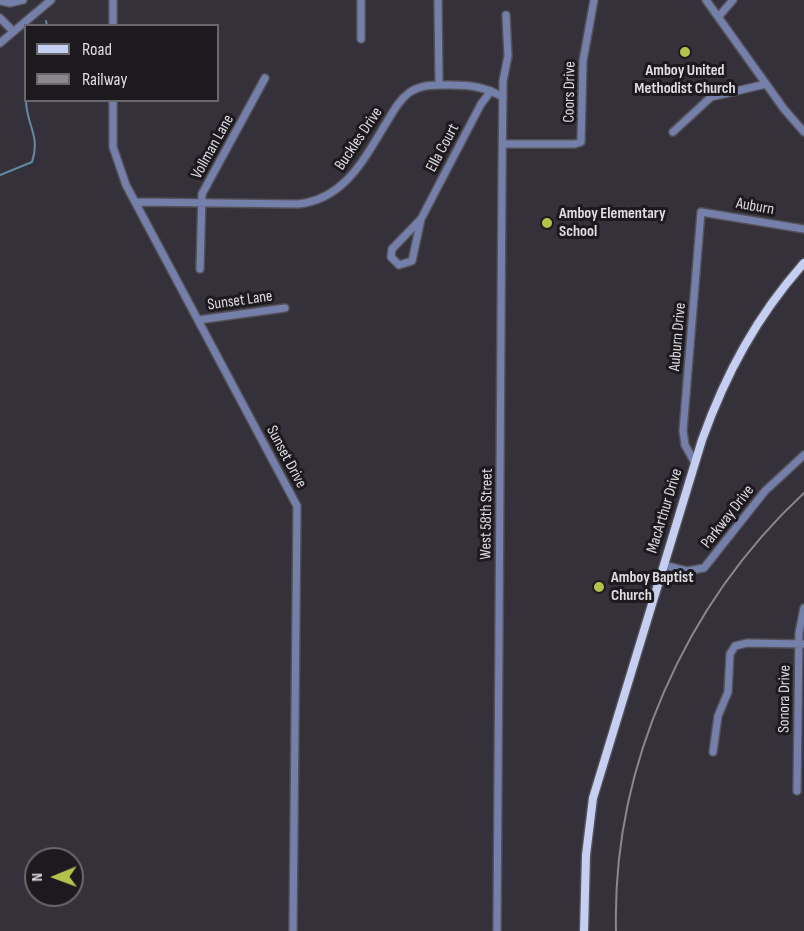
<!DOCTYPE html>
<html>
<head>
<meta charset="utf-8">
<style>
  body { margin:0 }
  #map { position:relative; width:804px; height:931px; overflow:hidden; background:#35313a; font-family:"Sofia Sans Condensed",sans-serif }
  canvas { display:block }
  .legend { position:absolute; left:24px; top:24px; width:195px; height:78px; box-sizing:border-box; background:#1c1a1e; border:2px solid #6a676c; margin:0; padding:8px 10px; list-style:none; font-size:18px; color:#dedbe1 }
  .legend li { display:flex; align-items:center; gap:12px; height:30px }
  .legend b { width:30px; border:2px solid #6a676c }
  .north { position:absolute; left:24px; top:847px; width:60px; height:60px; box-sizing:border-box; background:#1c1a1e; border:2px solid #6a676c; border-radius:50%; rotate:269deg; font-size:16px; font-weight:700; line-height:24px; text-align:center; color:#dedbe1 }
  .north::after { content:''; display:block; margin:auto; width:21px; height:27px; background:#b2c34c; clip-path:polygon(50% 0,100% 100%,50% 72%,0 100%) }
</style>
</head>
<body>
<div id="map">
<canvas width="804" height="931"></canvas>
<ul class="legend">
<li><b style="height:8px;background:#c4cff1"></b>Road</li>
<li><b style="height:8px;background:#8a878e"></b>Railway</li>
</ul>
<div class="north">N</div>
</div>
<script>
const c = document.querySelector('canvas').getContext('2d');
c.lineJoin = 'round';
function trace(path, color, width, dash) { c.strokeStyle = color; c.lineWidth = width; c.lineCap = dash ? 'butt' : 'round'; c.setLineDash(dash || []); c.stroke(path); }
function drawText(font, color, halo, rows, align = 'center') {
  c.font = font + ' "Sofia Sans Condensed",sans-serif'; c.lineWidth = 6; c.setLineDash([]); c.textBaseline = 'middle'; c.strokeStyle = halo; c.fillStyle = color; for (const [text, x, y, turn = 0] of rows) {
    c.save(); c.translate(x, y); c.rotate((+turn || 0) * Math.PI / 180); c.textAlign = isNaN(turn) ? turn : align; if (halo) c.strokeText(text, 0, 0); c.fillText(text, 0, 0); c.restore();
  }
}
const stream = new Path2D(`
  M 46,21 L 47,26
  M 0,175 L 32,162 C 41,135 26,125 26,100`);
const minor = new Path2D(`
  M 361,0 L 361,39
  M 438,0 L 439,85
  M 706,0 L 784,109 L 804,132
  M 0,1 L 10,3 L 23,0
  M 719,16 L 733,0
  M 0,18 L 13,31
  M 113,26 L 113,0
  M 0,43 L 51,0
  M 113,100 L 113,147 L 126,185 L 297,506 L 293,931
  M 673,132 L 711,97 L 766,84
  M 503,144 L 575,144 L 581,142 L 583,61 L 594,0
  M 136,202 L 298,204 C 346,199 365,157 388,120 C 394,110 400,99 410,92 C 423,84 436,85 450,85 C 471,85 485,87 503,97
  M 421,219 L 481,104 L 491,91
  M 421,219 L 412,261 L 399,265 L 391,257 L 392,249 Z
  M 200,269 L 202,194 L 265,78
  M 198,320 L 285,308
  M 695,463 L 685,445 L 683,431 L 701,212 L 804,229
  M 664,565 L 687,571 L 704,568 L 765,491 L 804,455
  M 713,752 L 718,716 L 728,692 L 730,654 L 735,646 L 747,643 L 804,644
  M 797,791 L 799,633 L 804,608
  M 497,931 L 502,177 L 503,81 L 508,56 L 506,15`);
const major = new Path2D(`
  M 584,931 L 586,855 L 593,798 L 702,440 C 726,373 757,316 804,263`);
const rail = new Path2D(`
  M 616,931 C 612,767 685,604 804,493`);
const markers = [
  [685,52,6,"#b2c34c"],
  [547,223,6,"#b2c34c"],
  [599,587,6,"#b2c34c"]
];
const poiNames = [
  ["Amboy United",685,71,"center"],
  ["Methodist Church",685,89,"center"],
  ["Amboy Elementary",559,214],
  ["School",559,232],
  ["Amboy Baptist",611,578],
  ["Church",611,596]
];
const streetNames = [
  ["Coors Drive",570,92,-89],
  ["Buckles Drive",359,139,-56],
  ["Vollman Lane",213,147,-61],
  ["Ella Court",443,148,-62],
  ["Auburn",755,207,10],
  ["Sunset Lane",240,301,-8],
  ["Auburn Drive",678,337,-85],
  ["Sunset Drive",286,457,62],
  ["MacArthur Drive",665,511,-73],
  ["West 58th Street",487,514,-89],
  ["Parkway Drive",728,517,-52],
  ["Sonora Drive",785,699,-89]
];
trace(stream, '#618aa3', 2);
trace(minor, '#535058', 10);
trace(major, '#535058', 11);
trace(minor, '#7480a9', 7);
trace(major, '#c4cff1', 8);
trace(rail, '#8a878e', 2);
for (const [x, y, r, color] of markers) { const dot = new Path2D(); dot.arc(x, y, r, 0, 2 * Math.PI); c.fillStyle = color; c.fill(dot); trace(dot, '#1c1a1e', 2); }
drawText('bold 16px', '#dedbe1', '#1c1a1e', poiNames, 'left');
drawText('16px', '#dedbe1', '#1c1a1e', streetNames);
</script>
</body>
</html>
